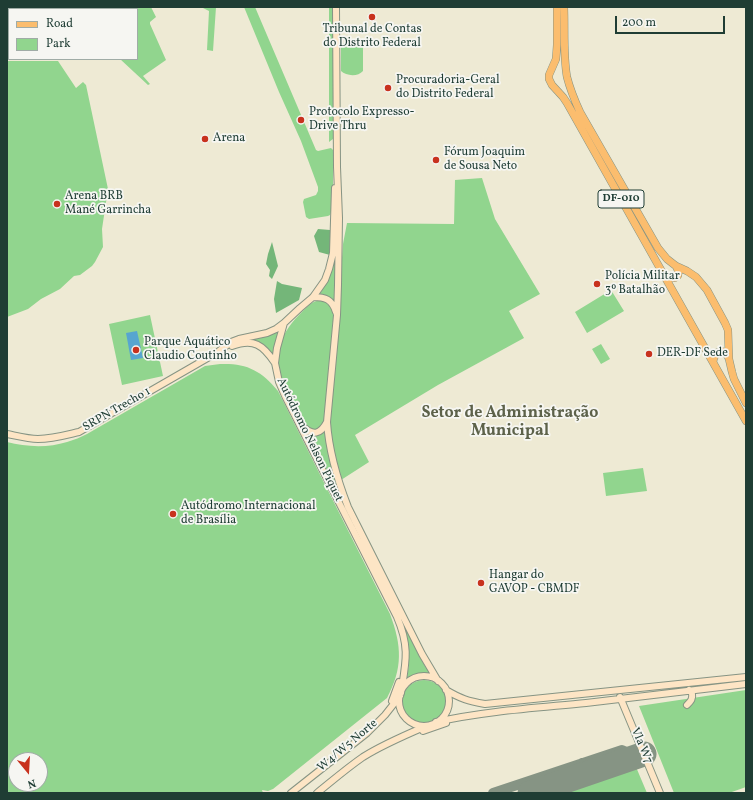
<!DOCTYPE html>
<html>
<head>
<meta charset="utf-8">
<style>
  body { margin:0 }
  #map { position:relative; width:753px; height:800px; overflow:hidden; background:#eeead4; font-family:Vollkorn,serif }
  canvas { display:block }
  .frame { position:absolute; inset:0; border:8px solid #1f3d34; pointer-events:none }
  .legend { position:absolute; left:8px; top:8px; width:130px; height:52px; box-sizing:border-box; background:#f6f6f2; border:1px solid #a0aca6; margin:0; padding:5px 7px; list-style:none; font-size:12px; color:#1f3d34 }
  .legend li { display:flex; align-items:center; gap:8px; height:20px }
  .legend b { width:20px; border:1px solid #a0aca6 }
  .north { position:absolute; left:8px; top:752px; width:40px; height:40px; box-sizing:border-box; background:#f6f6f2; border:1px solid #a0aca6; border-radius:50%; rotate:162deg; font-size:11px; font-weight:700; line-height:16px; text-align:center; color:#1f3d34 }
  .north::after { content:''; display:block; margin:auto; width:14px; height:18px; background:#c8321e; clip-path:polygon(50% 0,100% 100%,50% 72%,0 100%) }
  .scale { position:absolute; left:615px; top:16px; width:110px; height:18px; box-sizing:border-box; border:2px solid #1f3d34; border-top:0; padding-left:5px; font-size:12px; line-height:14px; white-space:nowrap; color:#1f3d34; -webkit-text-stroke:3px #f6f6f2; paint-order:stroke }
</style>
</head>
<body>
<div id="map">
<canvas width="753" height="800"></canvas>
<div class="frame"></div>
<ul class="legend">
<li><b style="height:5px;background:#fbbd6e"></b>Road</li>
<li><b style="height:11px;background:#91d58e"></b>Park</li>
</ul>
<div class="north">N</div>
<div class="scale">200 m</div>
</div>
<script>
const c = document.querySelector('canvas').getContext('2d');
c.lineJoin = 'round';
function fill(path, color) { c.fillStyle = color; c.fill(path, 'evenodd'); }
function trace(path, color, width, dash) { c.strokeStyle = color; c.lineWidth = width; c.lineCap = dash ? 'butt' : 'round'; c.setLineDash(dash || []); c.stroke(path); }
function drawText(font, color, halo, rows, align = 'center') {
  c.font = font + ' Vollkorn,serif'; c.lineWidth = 3.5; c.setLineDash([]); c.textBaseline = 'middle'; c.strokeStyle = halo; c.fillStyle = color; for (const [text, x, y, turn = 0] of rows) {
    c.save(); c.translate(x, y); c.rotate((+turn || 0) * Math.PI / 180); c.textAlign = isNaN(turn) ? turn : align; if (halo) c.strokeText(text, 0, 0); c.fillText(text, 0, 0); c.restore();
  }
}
const green = new Path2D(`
  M 126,7 L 151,7 L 156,17 L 150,22 L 150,24 L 166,60 L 143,76 L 150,84 L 148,85 L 120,59 L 137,59 L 137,9 L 121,9 L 122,8 Z
  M 201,7 L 216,7 L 213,51 L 207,50 L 209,11 Z
  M 244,7 L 255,7 L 316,150 L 318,151 L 331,148 L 333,150 L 333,187 L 331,195 L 331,212 L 330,215 L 328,216 L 309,219 L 306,217 L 303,202 L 304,199 L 316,195 L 318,191 L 318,187 L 301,141 L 279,92 Z
  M 329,7 L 333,7 L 333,139 L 329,142 Z
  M 341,43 L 363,43 L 363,71 C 358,77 346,76 341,71 Z
  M 7,61 L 58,61 L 76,88 L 83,82 L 86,85 L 108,189 L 102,229 L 103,247 L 95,262 L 92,266 L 80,275 L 74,276 L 60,289 L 41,299 L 28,309 L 7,317 Z
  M 482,178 L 495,219 L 540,294 L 509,311 L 524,338 L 438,385 L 355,435 L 369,462 L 341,480 L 332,450 L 330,423 L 343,244 L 347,223 L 454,224 L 455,180 Z
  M 336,253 L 337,305 L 320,294 C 328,280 333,268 336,253 Z
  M 611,290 L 624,311 L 587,333 L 575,312 Z
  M 321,300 L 326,301 L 334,309 L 325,420 C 322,427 320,430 312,431 C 310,429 307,428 305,426 C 300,421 295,407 292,401 C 289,396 284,391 282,385 C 272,359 279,335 299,315 C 306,308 311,301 321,300 Z
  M 150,315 L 163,376 L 122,385 L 109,324 Z
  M 280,331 L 273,356 L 244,340 L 268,336 Z
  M 601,344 L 610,359 L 601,364 L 592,349 Z
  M 220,364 C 246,363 261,370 278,391 L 390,614 C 402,646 403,668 387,698 L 273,789 L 268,791 L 262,790 L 263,793 L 7,793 L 7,442 C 26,447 48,448 67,442 C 74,440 81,437 87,434 L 205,366 ZM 16,760 L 40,760 L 40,784 L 16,784 Z
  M 325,430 L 348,511 L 419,655 L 425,666 L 433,676 C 423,673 414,675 406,682 L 409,665 L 409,650 L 405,631 L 307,436 L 319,434 Z
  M 643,468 L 647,491 L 606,496 L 603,473 Z
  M402 702a22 22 0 1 1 44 0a22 22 0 1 1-44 0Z
  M 746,690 L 746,787 L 729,793 L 674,793 L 639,706 Z
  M 636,767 L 647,793 L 562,793 Z`);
const forest = new Path2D(`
  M 318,229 L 330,230 L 330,255 L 319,252 L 314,236 Z
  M 272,242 L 278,266 L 272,279 L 269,276 L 270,270 L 266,264 L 268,254 Z
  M 277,281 L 282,284 L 302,288 L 299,300 L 276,313 L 274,299 Z`);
const water = new Path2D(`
  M 137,331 L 143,358 L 131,360 L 126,333 Z`);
const taxiway = new Path2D(`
  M 582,763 L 588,766 L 593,772
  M 493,793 L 622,750 L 629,753 L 632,758`);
const runway = new Path2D(`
  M 530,793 L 644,754`);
const secondary = new Path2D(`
  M 336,7 L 337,167 L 339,218 L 338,285 L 337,315 L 327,422 C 329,452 337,479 348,507 L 422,654 L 438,681
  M 335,188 L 333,253 L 329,269 L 325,280 L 313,297 L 300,308 L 284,323 L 277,348 L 275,363 L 279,382 L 286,398 L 397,617 C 410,647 406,662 401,693
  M 313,297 C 325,297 332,299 336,312
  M 232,346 C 254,338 263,345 275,363
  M 302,426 C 313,436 320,435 327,422
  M 7,434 C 17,436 28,439 38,439 C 52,439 66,435 79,432 L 218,352 L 231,342 L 239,339 L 267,333 L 276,329 L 284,323
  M399 701a25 25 0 1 1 50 0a25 25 0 1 1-50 0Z
  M 446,690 C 461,699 468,701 485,704 L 746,677
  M 620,697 L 660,793
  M 392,701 L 399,682
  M 687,705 C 691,701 693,699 692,693 L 689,690
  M 436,722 C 486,711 536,708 586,703 C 640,697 693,690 746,684
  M 423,731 L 446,723
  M 291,793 L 367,733 L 385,715 L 400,696
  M 317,793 C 332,781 347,768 363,757 C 382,745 403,736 424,727`);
const primary = new Path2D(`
  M 557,7 L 557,45 L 556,59 L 549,75 L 549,79 L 552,85 L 563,97 L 567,103 L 746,421
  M 564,7 C 565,29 563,55 567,77 C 570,89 575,101 580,112 L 658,248 L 667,259 L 676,266 L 687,271 L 696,277 L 707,290 L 725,323 L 728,330 L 729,359 L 732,372 L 734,379 L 746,403
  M 666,277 C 676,280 682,277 676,266
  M 713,362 C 715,350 724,347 729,359`);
const markers = [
  [372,17,4,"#c8321e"],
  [388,88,4,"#c8321e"],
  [301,120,4,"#c8321e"],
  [205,139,4,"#c8321e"],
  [436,160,4,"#c8321e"],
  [57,204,4,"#c8321e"],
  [597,284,4,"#c8321e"],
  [136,350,4,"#c8321e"],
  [649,354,4,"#c8321e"],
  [173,514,4,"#c8321e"],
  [481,583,4,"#c8321e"]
];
const shields = [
  [621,199,46]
];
const shieldNames = [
  ["DF-010",621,199]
];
const poiNames = [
  ["Tribunal de Contas",372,30,"center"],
  ["do Distrito Federal",372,44,"center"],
  ["Procuradoria-Geral",396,81],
  ["do Distrito Federal",396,95],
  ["Protocolo Expresso-",309,113],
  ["Drive Thru",309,127],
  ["Arena",213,139],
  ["Fórum Joaquim",444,153],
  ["de Sousa Neto",444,167],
  ["Arena BRB",65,197],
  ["Mané Garrincha",65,211],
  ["Polícia Militar",605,277],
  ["3º Batalhão",605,291],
  ["Parque Aquático",144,343],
  ["Claudio Coutinho",144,357],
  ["DER-DF Sede",657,354],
  ["Autódromo Internacional",181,507],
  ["de Brasília",181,521],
  ["Hangar do",489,576],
  ["GAVOP - CBMDF",489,590]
];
const streetNames = [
  ["SRPN Trecho 1",117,410,-30],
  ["Autódromo Nelson Piquet",309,440,64],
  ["W4/W5 Norte",348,746,-40],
  ["Vla W7",641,746,67]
];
const districtNames = [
  ["Setor de Administração",510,414],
  ["Municipal",510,432]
];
fill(green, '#91d58e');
fill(forest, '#74b679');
fill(water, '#57a5d0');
trace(taxiway, '#869484', 10);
trace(runway, '#869484', 25);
trace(secondary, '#869484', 8);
trace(primary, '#869484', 8);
trace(secondary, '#fde5c5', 6);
trace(primary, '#fbbd6e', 7);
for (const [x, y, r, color] of markers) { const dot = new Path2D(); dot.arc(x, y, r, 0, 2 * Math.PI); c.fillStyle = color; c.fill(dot); trace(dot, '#f6f6f2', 1.5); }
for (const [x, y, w] of shields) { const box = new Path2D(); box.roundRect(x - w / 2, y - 9, w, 18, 3); c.fillStyle = '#f6f6f2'; c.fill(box); trace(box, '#1f3d34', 1); }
drawText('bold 11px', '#1f3d34', null, shieldNames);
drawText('12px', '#1f3d34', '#f6f6f2', poiNames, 'left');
drawText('12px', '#1f3d34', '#f6f6f2', streetNames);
drawText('bold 16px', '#5d624a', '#f6f6f2', districtNames);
</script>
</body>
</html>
